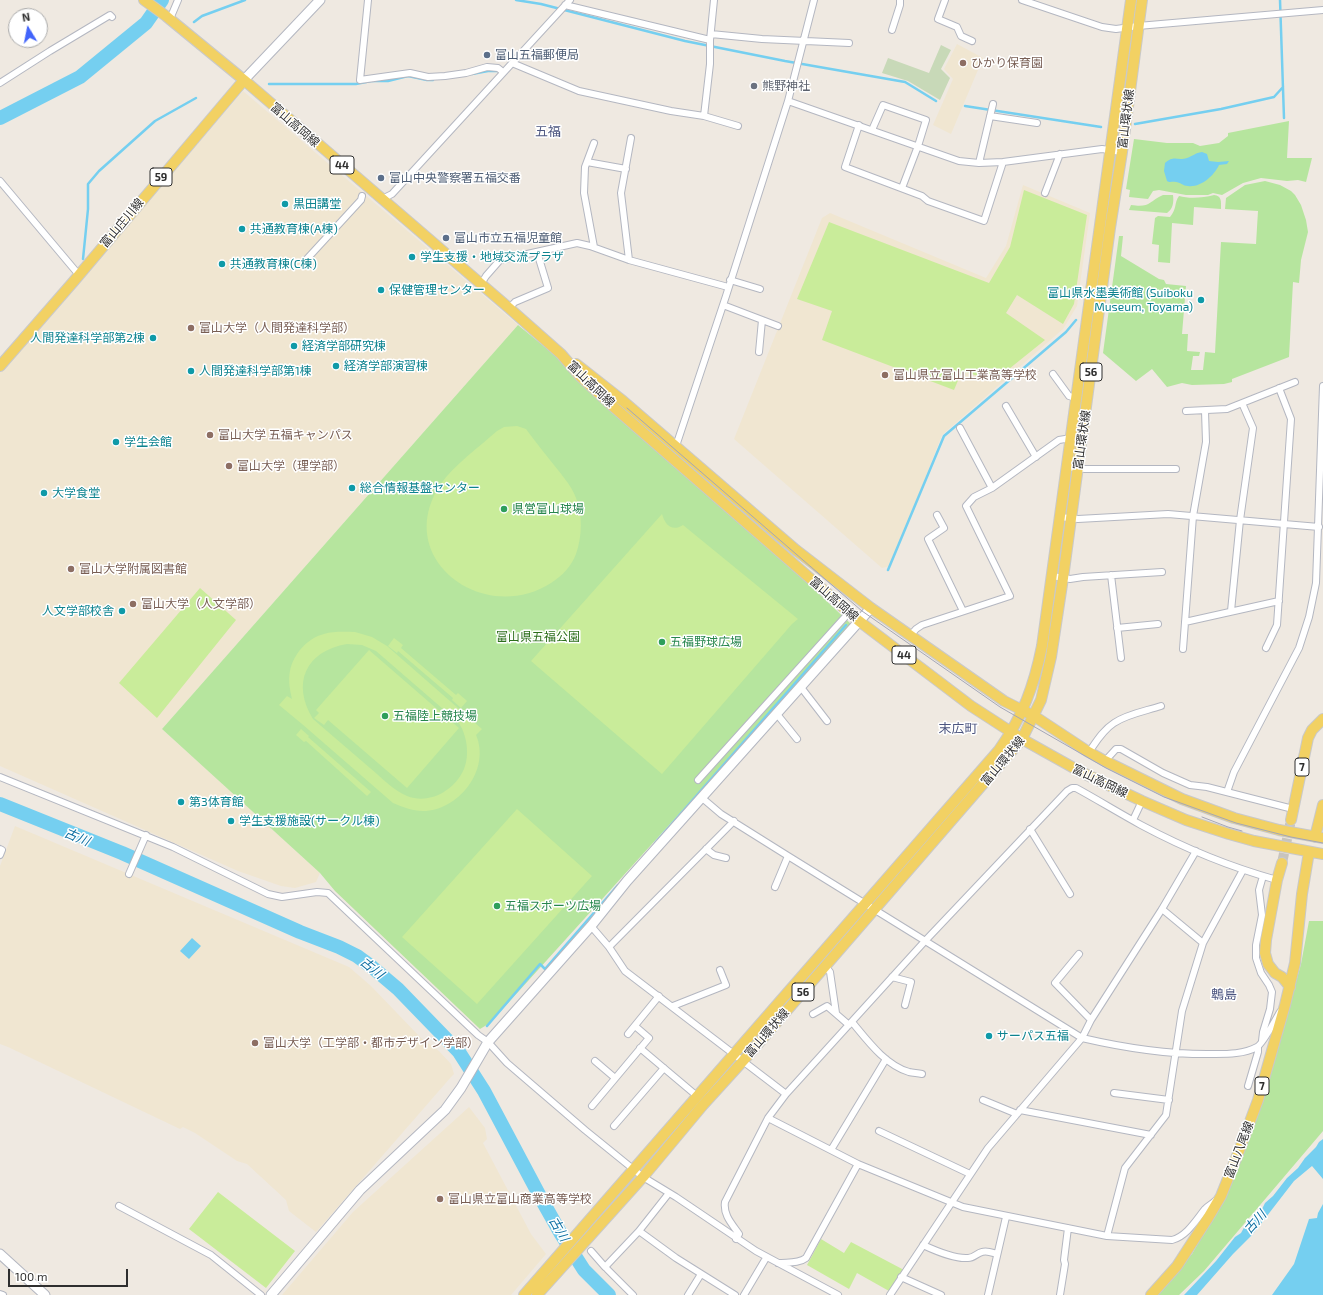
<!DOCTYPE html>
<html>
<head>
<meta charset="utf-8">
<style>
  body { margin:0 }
  #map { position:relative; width:1323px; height:1295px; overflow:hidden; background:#efe9e1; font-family:"Exo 2",sans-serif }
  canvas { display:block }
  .north { position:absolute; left:8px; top:8px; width:40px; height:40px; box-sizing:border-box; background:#fff; border:1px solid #ababab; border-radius:50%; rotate:350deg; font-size:11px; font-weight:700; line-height:16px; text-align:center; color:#2e2e2e }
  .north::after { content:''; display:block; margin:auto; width:14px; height:18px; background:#4264fb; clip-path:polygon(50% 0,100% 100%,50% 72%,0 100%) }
  .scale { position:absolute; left:8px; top:1269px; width:120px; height:18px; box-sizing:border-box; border:2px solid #2e2e2e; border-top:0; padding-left:5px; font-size:12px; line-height:14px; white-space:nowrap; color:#2e2e2e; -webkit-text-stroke:3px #fff; paint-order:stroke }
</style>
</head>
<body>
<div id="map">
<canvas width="1323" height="1295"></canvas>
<div class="north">N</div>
<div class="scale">100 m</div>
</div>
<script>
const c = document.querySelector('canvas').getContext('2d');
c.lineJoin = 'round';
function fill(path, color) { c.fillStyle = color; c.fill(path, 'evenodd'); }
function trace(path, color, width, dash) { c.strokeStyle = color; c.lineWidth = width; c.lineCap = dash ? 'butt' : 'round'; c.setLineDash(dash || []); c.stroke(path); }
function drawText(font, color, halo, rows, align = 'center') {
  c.font = font + ' "Exo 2","Noto Sans JP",sans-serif'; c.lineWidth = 3; c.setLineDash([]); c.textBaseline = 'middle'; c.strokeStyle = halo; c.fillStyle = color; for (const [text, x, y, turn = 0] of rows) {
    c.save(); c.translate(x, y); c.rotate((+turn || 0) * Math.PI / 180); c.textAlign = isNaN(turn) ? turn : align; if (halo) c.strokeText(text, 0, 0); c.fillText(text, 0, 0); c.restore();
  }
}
const education = new Path2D(`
  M 957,44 L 983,58 L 951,134 L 933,125 L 953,79 L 944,69 Z
  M 243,91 L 518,325 L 162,729 L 320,873 L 316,882 L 295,888 L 281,886 L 238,871 L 0,766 L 0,372 Z
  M 1023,185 L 1090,213 L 1077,306 L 1063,329 L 942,435 L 891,566 L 882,568 L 734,439 L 822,218 L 830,213 L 986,278 L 1006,246 Z
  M 15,826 L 349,967 L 371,986 L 421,1038 L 439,1051 L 451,1064 L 454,1074 L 451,1077 L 316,1232 L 289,1211 L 286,1200 L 247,1164 L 237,1161 L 195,1133 L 183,1127 L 180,1129 L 8,1047 L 0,1044 L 0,866 Z
  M 469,1107 L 485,1128 L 487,1139 L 483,1143 L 531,1234 L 546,1254 L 511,1295 L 282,1295 L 353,1212 Z`);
const green = new Path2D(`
  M 1289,121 L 1287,158 L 1312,158 L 1306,182 L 1298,180 L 1287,181 L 1261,178 L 1243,183 L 1222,195 L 1213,193 L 1208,195 L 1186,195 L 1159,190 L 1153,191 L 1148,199 L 1129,197 L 1130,190 L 1126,189 L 1134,139 L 1167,143 L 1193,143 L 1200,146 L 1219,143 L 1228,136 L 1228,133 Z
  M 1265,181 L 1280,185 L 1291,191 L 1295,195 L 1301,205 L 1306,220 L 1308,232 L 1301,260 L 1299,283 L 1293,282 L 1289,357 L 1232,379 L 1232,382 L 1224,384 L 1192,385 L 1182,383 L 1167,387 L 1152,369 L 1136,381 L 1103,353 L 1119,236 L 1123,236 L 1121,256 L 1159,279 L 1164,280 L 1166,284 L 1186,286 L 1182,334 L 1188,334 L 1187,351 L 1200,352 L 1199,356 L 1193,356 L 1191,370 L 1203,370 L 1205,352 L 1215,353 L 1221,242 L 1256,244 L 1258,211 L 1225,209 L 1226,198 L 1245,185 Z
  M 1163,195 L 1173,195 C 1174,202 1173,209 1167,213 L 1129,210 L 1131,205 C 1150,208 1148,202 1163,195 Z
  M 1214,195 C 1222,196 1221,201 1221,209 L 1194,207 L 1193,225 L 1172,223 L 1170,263 L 1158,262 L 1159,245 L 1152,244 L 1155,218 L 1158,216 L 1170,217 C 1177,209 1174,203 1179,196 C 1189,199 1203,198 1214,195 Z
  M 518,325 L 580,376 L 690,473 L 851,624 L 490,1023 L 480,1029 L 335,891 L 320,873 L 162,729 Z
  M 1309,921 L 1323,921 L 1323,1131 L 1204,1271 L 1179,1295 L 1156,1295 L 1192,1254 L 1224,1198 L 1266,1089 L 1301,964 Z`);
const cemetery = new Path2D(`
  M 941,45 L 951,50 L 941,69 L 950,78 L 940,100 L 908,81 L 882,73 L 888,58 L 929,73 Z`);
const pitch = new Path2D(`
  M 1024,190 L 1087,215 L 1074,304 L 1063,324 L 1017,295 L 1006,313 L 1045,340 L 994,381 L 962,371 L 954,390 L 822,340 L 832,311 L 797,299 L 829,222 L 989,283 L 1010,247 Z
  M 517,426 L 526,429 C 536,443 547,456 558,470 C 565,479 572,487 576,498 C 583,515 582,537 576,554 C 571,567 562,576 551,583 C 484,626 392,559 440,485 C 455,464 478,448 497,431 L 504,427 Z
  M 662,514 C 665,525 672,532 683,525 L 798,619 L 792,624 L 662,774 L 531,661 Z
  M 200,588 L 236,620 L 157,718 L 119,683 Z
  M 355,632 L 372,637 L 387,646 L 482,729 L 476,735 C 491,770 458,811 423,811 C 412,811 403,807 393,803 L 302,724 L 279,705 L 287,696 L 292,699 C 290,690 288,681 290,671 C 293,655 307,638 324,634 C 334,631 345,632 355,632 ZM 347,644 L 362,645 L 376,651 L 458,722 C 467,734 470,755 464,769 C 455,790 430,805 407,796 C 393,790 382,778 370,768 C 351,752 332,735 313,719 C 291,683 306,651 347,644 Z
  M 394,638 L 403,645 L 401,648 L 456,695 L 458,693 L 467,701 L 461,708 L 452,700 L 453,698 L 398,651 L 397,653 L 388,646 Z
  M 369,650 L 459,728 L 407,788 L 328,720 L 324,725 L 314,718 L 319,713 L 316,710 Z
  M 301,729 L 309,736 L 308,737 L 371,792 L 367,796 L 306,741 L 304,742 L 296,735 Z
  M 517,809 L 592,876 L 477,1004 L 402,937 Z
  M 218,1192 L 295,1251 L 266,1288 L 189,1229 Z
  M 821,1239 L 844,1253 L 851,1242 L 904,1270 L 889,1291 L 857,1273 L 849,1289 L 807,1265 Z`);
const water = new Path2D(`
  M 1202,152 L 1207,154 L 1209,161 L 1218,162 L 1229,161 L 1227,164 L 1219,165 C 1214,176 1200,188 1188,186 C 1183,186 1180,182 1176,182 C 1172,181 1170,183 1167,181 L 1164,171 L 1165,163 C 1174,155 1177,161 1187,158 C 1193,156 1195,153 1202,152 Z
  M 192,938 L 201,946 L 189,959 L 180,951 Z
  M 1323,1139 L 1323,1179 L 1312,1166 L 1294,1181 L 1253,1234 L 1233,1254 L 1197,1295 L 1184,1295 L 1216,1261 L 1235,1237 L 1241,1233 L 1246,1224 L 1260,1213 L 1265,1203 L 1273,1196 L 1287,1178 L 1298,1168 L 1305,1158 L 1316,1147 L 1319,1142 Z
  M 1323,1204 L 1323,1295 L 1272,1295 L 1294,1264 L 1309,1219 L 1317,1218 L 1318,1213 Z`);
const stream = new Path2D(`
  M 516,0 L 541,4 L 685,41 L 785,61 L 905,82 L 936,101
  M 1280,0 L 1284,118
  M 194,22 L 202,16 L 245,0
  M 472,74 L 488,71 L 497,71
  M 269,84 L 356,84 L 371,81 L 388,81 L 408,76 L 427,80 L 433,80
  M 965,106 L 1101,127
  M 1135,124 L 1221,109 L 1274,97 L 1283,87
  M 83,259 L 88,209 L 88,184 L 99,171 L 155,121 L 196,98
  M 888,570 L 944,436 L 1066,332 L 1076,320
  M 655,843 L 846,625
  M 487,1026 L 540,964 L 545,969 L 618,885
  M 459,1052 L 465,1046`);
const river = new Path2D(`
  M 0,118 L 80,77 L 146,23 L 162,0
  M 0,804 L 122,853 L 300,932 L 339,947 L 357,956 L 372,967 L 398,989 L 459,1052 L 484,1091 L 543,1202 L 561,1234 L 584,1270 L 609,1295`);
const primaryTunnel = new Path2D(`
  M 1282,863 L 1291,820`);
const street = new Path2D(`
  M 368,0 L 360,80 L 410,73 L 428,77 L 445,76 L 466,73 L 487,67 L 498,68 L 503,72
  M 945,0 L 938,19 L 957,27 L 961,36 L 972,41
  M 1022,0 L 1102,27 L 1116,29 L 1138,26 L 1323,10
  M 565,5 L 710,40
  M 170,19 L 178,0
  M 892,30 L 900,5 L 900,0
  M 711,34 L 762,39 L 849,43
  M 512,63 L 579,91 L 671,111 L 704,116 L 738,126
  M 0,83 L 50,51 L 110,15 L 112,17
  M 788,101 L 959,161 L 979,163 L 1003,162 L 1102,149 L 1122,152
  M 704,116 L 710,64 L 710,40 L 714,0
  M 990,116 L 1037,123
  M 859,125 L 845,167 L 922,196 L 928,201 L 984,221 L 1003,162
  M 872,130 L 883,105 L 926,120 L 918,146 L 902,188
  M 594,143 L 585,167 L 584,193 L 594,247
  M 587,162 L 626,169
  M 979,163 L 993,104
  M 0,181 L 79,275
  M 1045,193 L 1060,154
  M 382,199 L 392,194 L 570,0
  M 629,260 L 621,193 L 631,138
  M 305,261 L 361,200 L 362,196
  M 730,280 L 760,289
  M 481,284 L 486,276 L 500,260 L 577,243 L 590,246 L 629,260 L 728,287
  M 723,305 L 778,326
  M 509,308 L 515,302 L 548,288 L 537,252
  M 759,352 L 762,320
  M 1053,374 L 1069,396 L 1076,398
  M 1006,406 L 1036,457
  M 1186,411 L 1227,409 L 1295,382
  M 960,428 L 992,488
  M 676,446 L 726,296 L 788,101 L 814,0
  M 1067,467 L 1085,469 L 1176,469
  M 937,515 L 944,528 L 928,539 L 963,611
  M 1060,517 L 1078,519 L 1168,514 L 1319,527
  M 1111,575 L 1121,658
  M 1052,576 L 1070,579 L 1083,577 L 1162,572
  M 1231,611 L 1240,520 L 1253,428 L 1242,403
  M 1185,622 L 1279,601
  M 1117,628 L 1158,624
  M 910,636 L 916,629 L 922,625 L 1010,596 L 966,506 L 974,497 L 992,488 L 1059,440 L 1071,438 L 1082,441
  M 1266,648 L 1277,625 L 1291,419 L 1279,388
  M 1183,649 L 1193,516 L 1206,442 L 1205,411
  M 800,686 L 827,721
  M 776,713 L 797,739
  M 1089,752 C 1096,742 1103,730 1114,723 C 1127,714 1146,711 1161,706
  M 1105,761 L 1116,749 L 1121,749 L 1163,773 L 1190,785 L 1207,787 L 1293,809
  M 0,777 L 173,847 L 268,894 L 282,897 L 317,892 L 328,893 L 478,1035 L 488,1042 L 507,1063 L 585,1130 L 643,1177 L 676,1197 L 756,1251 L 838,1295
  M 698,780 L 845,617
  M 1227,792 L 1234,772 L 1299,648 L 1309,617 L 1316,583 L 1323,386
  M 701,797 L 721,814 L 788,856 L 1082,1038 C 1125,1048 1170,1055 1215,1054 C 1228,1054 1244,1054 1257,1047 C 1263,1044 1275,1020 1280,1012
  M 1133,820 L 1142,801
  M 1030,829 L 1070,894
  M 0,849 L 2,850 L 0,855
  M 706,849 L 714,855 L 726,858
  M 129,874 L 146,835
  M 775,887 L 788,856
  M 1162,909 L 1203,943 L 1243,870
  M 591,926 L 609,947 L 625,971 L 786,1094
  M 609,947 L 734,821
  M 1079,954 L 1055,983 L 1091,1020
  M 825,966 L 830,972 L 836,1013
  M 892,977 L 911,982 L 905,1005
  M 673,1006 L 726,985 L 720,970
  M 813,1014 L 827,1006 L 849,1025
  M 852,1022 C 867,1040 885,1065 909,1072 C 913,1073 917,1073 922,1074
  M 628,1034 L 659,996
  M 1262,1041 L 1263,1032 L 1270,1009 L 1272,992 L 1269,985 L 1261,973 L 1256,958 L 1256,945 L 1262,915 L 1259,890 L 1263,876
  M 640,1048 L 697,1096
  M 595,1061 L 615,1078
  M 1248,1086 L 1258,1052 L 1258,1047
  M 1114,1093 L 1169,1100
  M 983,1100 L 1017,1114
  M 592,1106 L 649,1038 L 635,1026
  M 1020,1110 L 1151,1135
  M 614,1126 L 664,1068
  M 879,1131 L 970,1174
  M 831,1150 L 886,1059
  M 1215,1201 C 1212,1204 1208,1206 1205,1209 C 1196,1220 1187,1236 1172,1240 L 1107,1236 L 963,1207 L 858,1164 L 768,1118 L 786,1094 L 925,941 L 1067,791 L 1072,788 L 1076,788 C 1098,800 1119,813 1141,825 C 1184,848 1230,867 1277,880
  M 119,1206 L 211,1255 L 261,1295
  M 639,1231 L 676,1258 L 735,1295
  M 1107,1236 L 1125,1168 L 1166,1115 L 1182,1011 L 1203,943
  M 736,1239 L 739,1234 C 732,1224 723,1215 725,1202 L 768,1118
  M 923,1245 C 936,1251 954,1259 968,1258 C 974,1258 977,1253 982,1252 C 987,1250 993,1253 997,1254
  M 591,1251 L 605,1267
  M 778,1263 C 788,1262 798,1264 806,1258 L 858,1164
  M 901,1277 L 941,1295
  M 0,1294 L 3,1295
  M 633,1295 L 605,1267 L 639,1231 L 669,1193
  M 688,1295 L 701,1274
  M 744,1295 L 766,1258
  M 890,1295 L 988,1148 L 1082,1038 L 1091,1020 L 1162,909 L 1196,851
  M 988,1295 L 1006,1217
  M 1060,1295 L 1065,1264 L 1064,1260 L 1068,1228`);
const secondary = new Path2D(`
  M 244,80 L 320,0
  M 0,1254 L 45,1295
  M 271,1295 L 360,1190 L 445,1110 L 461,1088 L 488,1042 L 591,926 L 627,881 L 871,608`);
const primary = new Path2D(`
  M 144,0 L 166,16 L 244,80 L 509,308 L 561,354 L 580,376 L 616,409 L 859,621 L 971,706 L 1022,739 L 1081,772 L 1142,801 L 1186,820 L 1229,834 L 1254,841 L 1323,854
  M 576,364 L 623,401 L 796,550 L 871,608 L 1004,701 L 1034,716 L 1087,751 L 1105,761 L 1182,799 L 1234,818 L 1279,830 L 1323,838
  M 0,366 L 74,281 L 244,80
  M 1291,820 L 1308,738 L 1312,730 L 1323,719
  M 1315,837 L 1323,805
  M 1282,863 L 1277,880 L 1266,940 L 1265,953 L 1268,964 L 1275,973 L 1282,977 L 1290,987
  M 524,1295 C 683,1114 840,931 999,750 C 1023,716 1034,686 1042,646 L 1131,0
  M 537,1295 L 643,1177 L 703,1105 L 743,1061 L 1022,739 L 1041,700 L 1051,657 L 1063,578 L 1110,228 L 1122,152 L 1142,0
  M 1151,1295 L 1177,1266 L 1208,1218 L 1221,1196 L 1239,1151 L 1258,1100 L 1285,1005 L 1295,963 L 1302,894 L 1309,852`);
const tram = new Path2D(`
  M 627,408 L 862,611 L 1000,707 L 1106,768 L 1164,797 L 1236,823 L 1291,837 L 1323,843
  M 1202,817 L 1228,827 L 1242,831`);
const markers = [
  [487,55,4,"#5c6f8a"],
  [963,63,4,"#8d6e63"],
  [754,86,4,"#6b7280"],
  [381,178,4,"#5c6f8a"],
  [285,204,4,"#0f9aa8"],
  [242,229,4,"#0f9aa8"],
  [446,238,4,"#5c6f8a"],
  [412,257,4,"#0f9aa8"],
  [222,264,4,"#0f9aa8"],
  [381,290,4,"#0f9aa8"],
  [1201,300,4,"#0f9aa8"],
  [191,328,4,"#8d6e63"],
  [153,338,4,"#0f9aa8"],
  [294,346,4,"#0f9aa8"],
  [336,366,4,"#0f9aa8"],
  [191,371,4,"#0f9aa8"],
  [885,375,4,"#8d6e63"],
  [210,435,4,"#8d6e63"],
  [116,442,4,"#0f9aa8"],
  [229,466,4,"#8d6e63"],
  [352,488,4,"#0f9aa8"],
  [44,493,4,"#0f9aa8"],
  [504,509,4,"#2e9e5b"],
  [71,569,4,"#8d6e63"],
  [133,604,4,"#8d6e63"],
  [122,611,4,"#0f9aa8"],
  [662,642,4,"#2e9e5b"],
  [385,716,4,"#2e9e5b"],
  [181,802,4,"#0f9aa8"],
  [231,821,4,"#0f9aa8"],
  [497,906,4,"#2e9e5b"],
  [989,1036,4,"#0f9aa8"],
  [255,1043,4,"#8d6e63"],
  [440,1199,4,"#8d6e63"]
];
const shields = [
  [342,165,24],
  [161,177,22],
  [1091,372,22],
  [904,655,24],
  [1302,767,14],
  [803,992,22],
  [1262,1086,14]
];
const shieldNames = [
  ["44",342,165],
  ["59",161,177],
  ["56",1091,372],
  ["44",904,655],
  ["7",1302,767],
  ["56",803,992],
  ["7",1262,1086]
];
const serviceNames = [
  ["富山五福郵便局",495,55],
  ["富山中央警察署五福交番",389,178],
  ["富山市立五福児童館",454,238]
];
const educationNames = [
  ["ひかり保育園",971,63],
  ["富山大学（人間発達科学部）",199,328],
  ["富山県立富山工業高等学校",893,375],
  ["富山大学 五福キャンパス",218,435],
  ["富山大学（理学部）",237,466],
  ["富山大学附属図書館",79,569],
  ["富山大学（人文学部）",141,604],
  ["富山大学（工学部・都市デザイン学部）",263,1043],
  ["富山県立富山商業高等学校",448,1199]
];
const worshipNames = [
  ["熊野神社",762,86]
];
const streetNames = [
  ["富山環状線",1126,119,-83],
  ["富山高岡線",295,125,41],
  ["富山庄川線",122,223,-50],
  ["富山高岡線",591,384,44],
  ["富山環状線",1082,440,-82],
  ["富山高岡線",834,599,41],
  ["富山環状線",1003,761,-50],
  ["富山高岡線",1100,781,26],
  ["富山環状線",767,1033,-49],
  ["富山八尾線",1239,1150,-69]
];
const cultureNames = [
  ["黒田講堂",293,204],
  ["共通教育棟(A棟)",250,229],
  ["学生支援・地域交流プラザ",420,257],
  ["共通教育棟(C棟)",230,264],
  ["保健管理センター",389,290],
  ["富山県水墨美術館 (Suiboku",1193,293,"right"],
  ["Museum, Toyama)",1193,307,"right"],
  ["人間発達科学部第2棟",145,338,"right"],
  ["経済学部研究棟",302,346],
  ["経済学部演習棟",344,366],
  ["人間発達科学部第1棟",199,371],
  ["学生会館",124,442],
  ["総合情報基盤センター",360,488],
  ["大学食堂",52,493],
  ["人文学部校舎",114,611,"right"],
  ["第3体育館",189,802],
  ["学生支援施設(サークル棟)",239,821],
  ["サーパス五福",997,1036]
];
const leisureNames = [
  ["県営富山球場",512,509],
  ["五福野球広場",670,642],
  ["五福陸上競技場",393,716],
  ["五福スポーツ広場",505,906]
];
const parkNames = [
  ["富山県五福公園",538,637]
];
const neighbourhoodNames = [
  ["五福",548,132],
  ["末広町",958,729],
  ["鵯島",1224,995]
];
const waterNames = [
  ["古川",77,837,23],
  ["古川",372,968,39],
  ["古川",1255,1222,-48],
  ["古川",559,1229,60]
];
fill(education, '#f0e6d1');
fill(green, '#b6e59e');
fill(cemetery, '#c8d9b8');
fill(pitch, '#c9ec9a');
fill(water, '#75cff0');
trace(stream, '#75cff0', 2.5);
trace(river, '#75cff0', 14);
trace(primaryTunnel, '#c8c4bd', 10, [10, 5]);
trace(street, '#b4b7c1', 8);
trace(secondary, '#b4b7c1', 11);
trace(primary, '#c9c9c9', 12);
trace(street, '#fff', 6);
trace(secondary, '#fff', 9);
trace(primary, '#f2d163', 10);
trace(tram, '#a3a6b8', 1);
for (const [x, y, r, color] of markers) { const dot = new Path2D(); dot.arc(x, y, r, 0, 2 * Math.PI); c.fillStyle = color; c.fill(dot); trace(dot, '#fff', 1.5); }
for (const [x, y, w] of shields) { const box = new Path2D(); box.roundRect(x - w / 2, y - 9, w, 18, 3); c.fillStyle = '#fff'; c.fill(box); trace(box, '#2e2e2e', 1); }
drawText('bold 11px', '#2e2e2e', null, shieldNames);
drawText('12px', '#4e5e75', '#fff', serviceNames, 'left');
drawText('12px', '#785e54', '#fff', educationNames, 'left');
drawText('12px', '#5b616d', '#fff', worshipNames, 'left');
drawText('12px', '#2e2e2e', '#fff', streetNames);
drawText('12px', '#0d838f', '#fff', cultureNames, 'left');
drawText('12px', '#27864d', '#fff', leisureNames, 'left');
drawText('12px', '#2c6e1b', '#fff', parkNames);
drawText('13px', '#4d5680', '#fff', neighbourhoodNames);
drawText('italic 13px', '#0d6fa3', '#fff', waterNames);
</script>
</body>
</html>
